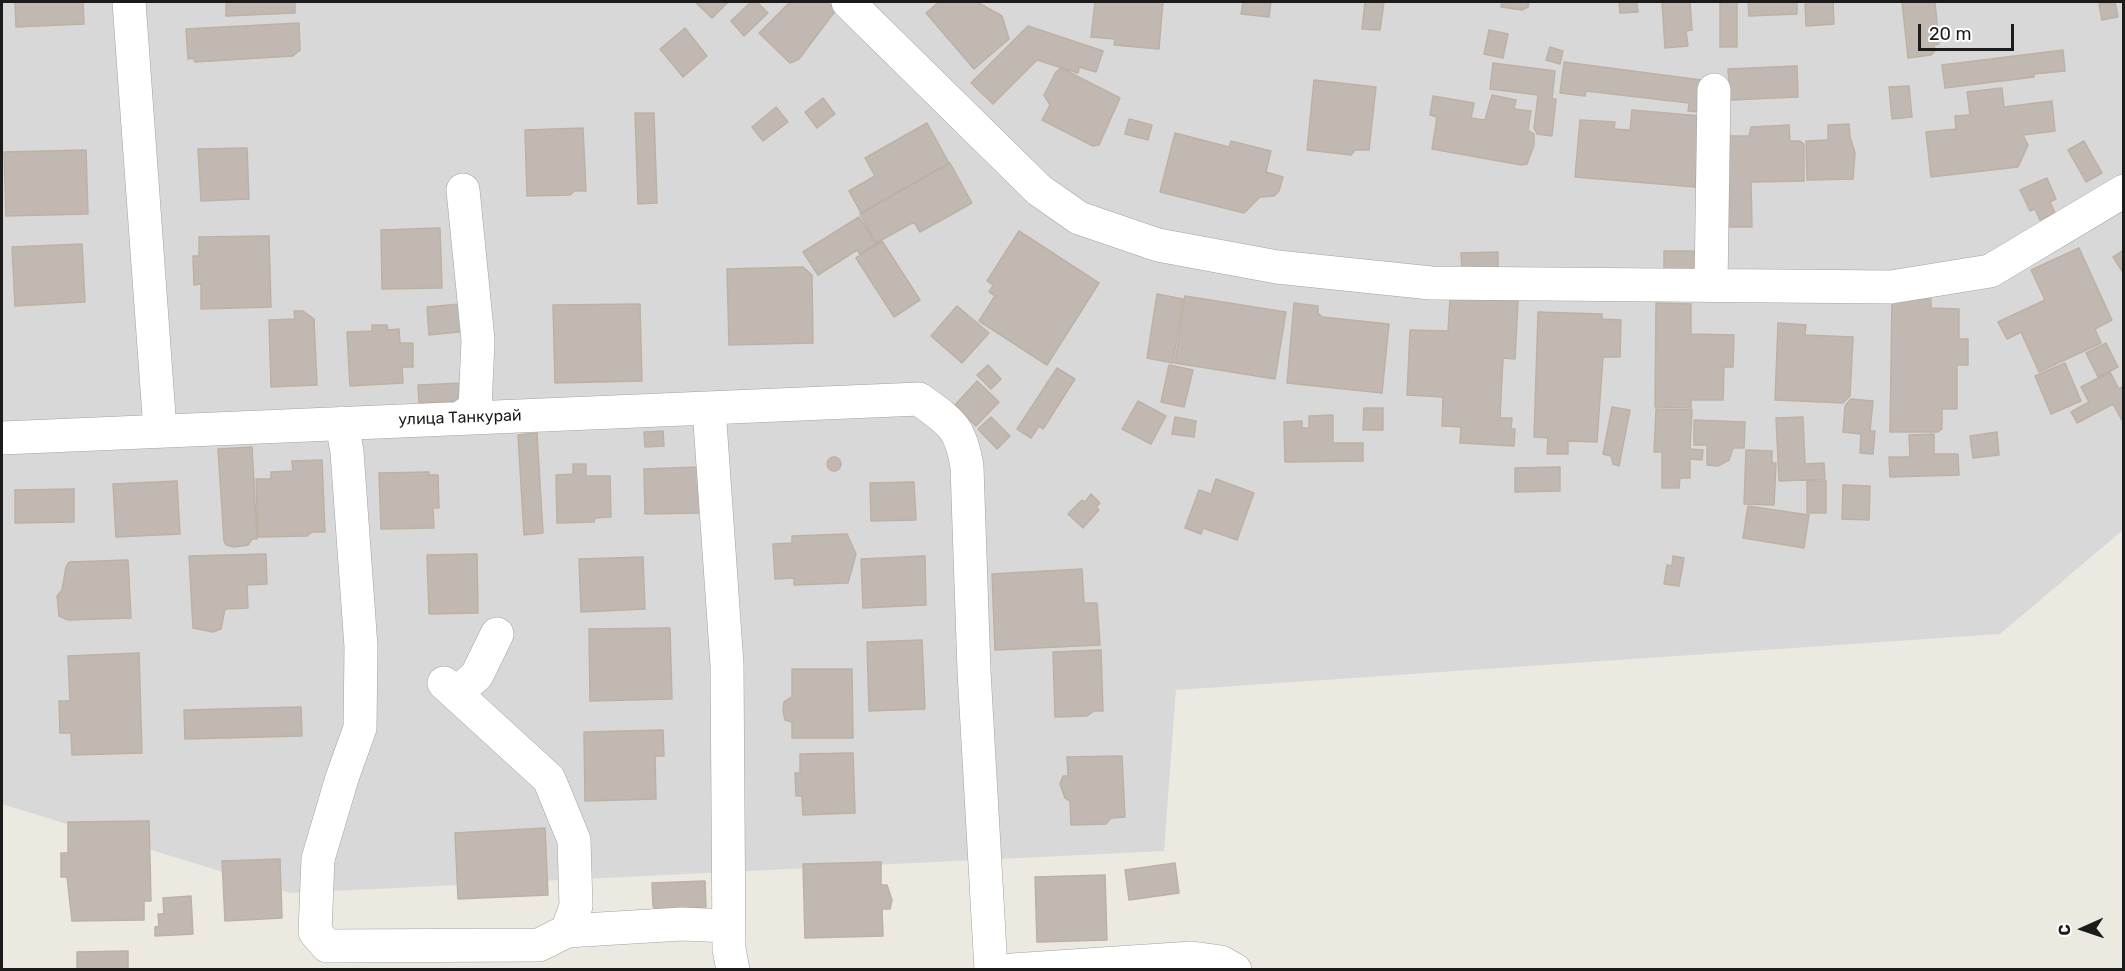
<!DOCTYPE html>
<html>
<head>
<meta charset="utf-8">
<style>
  body { margin:0 }
  #map { position:relative; width:2125px; height:971px; overflow:hidden; background:#ece9e1; font-family:Rubik,sans-serif }
  canvas { display:block }
  .frame { position:absolute; inset:0; border:3px solid #1b1b1b; pointer-events:none }
  .north { position:absolute; left:2053px; top:899px; width:60px; height:60px; -webkit-text-stroke:4px #fff; paint-order:stroke; rotate:267deg; font-size:16px; font-weight:700; line-height:24px; text-align:center; color:#1b1b1b }
  .north::after { content:''; display:block; margin:auto; width:21px; height:27px; background:#1b1b1b; clip-path:polygon(50% 0,100% 100%,50% 72%,0 100%) }
  .scale { position:absolute; left:1918px; top:24px; width:96px; height:27px; box-sizing:border-box; border:3px solid #1b1b1b; border-top:0; padding-left:8px; font-size:18px; line-height:21px; white-space:nowrap; color:#1b1b1b; -webkit-text-stroke:4px #fff; paint-order:stroke }
</style>
</head>
<body>
<div id="map">
<canvas width="2125" height="971"></canvas>
<div class="frame"></div>
<div class="north">С</div>
<div class="scale">20 m</div>
</div>
<script>
const c = document.querySelector('canvas').getContext('2d');
c.lineJoin = 'round';
function fill(path, color) { c.fillStyle = color; c.fill(path, 'evenodd'); }
function trace(path, color, width, dash) { c.strokeStyle = color; c.lineWidth = width; c.lineCap = dash ? 'butt' : 'round'; c.setLineDash(dash || []); c.stroke(path); }
function drawText(font, color, halo, rows, align = 'center') {
  c.font = font + ' Rubik,sans-serif'; c.lineWidth = 4.5; c.setLineDash([]); c.textBaseline = 'middle'; c.strokeStyle = halo; c.fillStyle = color; for (const [text, x, y, turn = 0] of rows) {
    c.save(); c.translate(x, y); c.rotate((+turn || 0) * Math.PI / 180); c.textAlign = isNaN(turn) ? turn : align; if (halo) c.strokeText(text, 0, 0); c.fillText(text, 0, 0); c.restore();
  }
}
const residential = new Path2D(`
  M 2,2 L 2123,2 L 2123,530 L 2000,634 L 1176,690 L 1164,851 L 291,893 L 2,804 Z`);
const building = new Path2D(`
  M 15,2 L 83,2 L 84,24 L 16,27 Z
  M 226,2 L 295,2 L 295,13 L 226,16 Z
  M 695,2 L 728,2 L 712,18 Z
  M 751,2 L 757,2 L 768,13 L 744,36 L 731,21 Z
  M 790,2 L 827,2 L 836,10 L 799,59 L 790,63 L 759,33 Z
  M 939,2 L 977,2 L 1002,16 L 1009,39 L 974,69 L 926,13 Z
  M 1095,2 L 1163,2 L 1159,49 L 1114,45 L 1115,39 L 1091,37 Z
  M 1243,2 L 1271,2 L 1269,17 L 1241,14 Z
  M 1365,2 L 1384,2 L 1380,30 L 1362,29 Z
  M 1502,2 L 1529,2 L 1528,7 L 1522,10 L 1501,7 Z
  M 1619,2 L 1637,2 L 1638,12 L 1620,13 Z
  M 1662,2 L 1690,2 L 1692,30 L 1686,31 L 1688,46 L 1665,48 Z
  M 1720,2 L 1737,2 L 1737,47 L 1720,47 Z
  M 1748,2 L 1797,2 L 1797,14 L 1749,16 Z
  M 1805,2 L 1833,2 L 1834,24 L 1806,26 Z
  M 1902,2 L 1935,2 L 1939,44 L 1934,45 L 1935,51 L 1931,55 L 1908,58 Z
  M 2115,2 L 2118,17 L 2102,20 L 2099,4 Z
  M 299,23 L 300,50 L 293,56 L 195,62 L 193,58 L 188,59 L 186,29 Z
  M 1028,26 L 1103,51 L 1096,72 L 1079,67 L 1078,73 L 1037,60 L 993,104 L 971,83 Z
  M 685,28 L 707,56 L 683,77 L 660,49 Z
  M 1489,30 L 1508,34 L 1503,58 L 1484,54 Z
  M 1550,47 L 1563,51 L 1560,64 L 1546,60 Z
  M 2063,50 L 2065,71 L 2034,74 L 2034,77 L 1945,88 L 1942,65 Z
  M 1564,62 L 1709,81 L 1702,112 L 1688,111 L 1689,103 L 1586,91 L 1585,96 L 1560,93 Z
  M 1493,63 L 1555,71 L 1552,99 L 1556,99 L 1552,136 L 1537,134 L 1534,128 L 1538,95 L 1490,89 Z
  M 1797,66 L 1798,97 L 1730,100 L 1728,69 Z
  M 1061,68 L 1120,98 L 1099,145 L 1093,146 L 1042,120 L 1050,105 L 1044,95 L 1056,72 Z
  M 1314,80 L 1376,87 L 1369,150 L 1355,150 L 1351,155 L 1307,150 Z
  M 1909,86 L 1912,117 L 1892,119 L 1889,87 Z
  M 2002,88 L 2004,107 L 2052,101 L 2055,131 L 2023,135 L 2028,145 L 2018,167 L 1931,177 L 1926,132 L 1956,129 L 1955,116 L 1970,115 L 1967,92 Z
  M 1492,95 L 1516,100 L 1514,109 L 1531,111 L 1528,130 L 1534,134 L 1534,145 L 1527,164 L 1521,165 L 1432,149 L 1437,117 L 1430,115 L 1433,96 L 1474,103 L 1471,118 L 1485,120 Z
  M 823,98 L 835,114 L 817,128 L 805,112 Z
  M 776,107 L 788,122 L 763,141 L 752,127 Z
  M 1632,110 L 1701,116 L 1695,187 L 1575,177 L 1580,120 L 1615,122 L 1614,129 L 1630,130 Z
  M 635,113 L 654,113 L 657,203 L 638,204 Z
  M 1129,119 L 1152,125 L 1148,140 L 1125,134 Z
  M 927,123 L 949,163 L 861,213 L 849,191 L 875,176 L 865,158 Z
  M 1849,124 L 1850,137 L 1855,153 L 1853,179 L 1807,180 L 1806,141 L 1828,140 L 1828,125 Z
  M 1789,125 L 1790,141 L 1800,141 L 1804,144 L 1804,181 L 1751,182 L 1752,227 L 1728,227 L 1727,136 L 1749,136 L 1751,127 Z
  M 583,128 L 586,191 L 574,191 L 570,195 L 527,196 L 525,130 Z
  M 1175,133 L 1229,147 L 1231,141 L 1271,151 L 1266,172 L 1283,177 L 1279,191 L 1274,196 L 1260,197 L 1244,213 L 1160,192 Z
  M 2084,141 L 2102,173 L 2086,182 L 2068,150 Z
  M 247,148 L 249,199 L 201,201 L 198,149 Z
  M 86,150 L 88,214 L 6,216 L 4,152 Z
  M 950,163 L 972,203 L 920,232 L 914,222 L 876,243 L 860,214 Z
  M 2047,178 L 2056,199 L 2050,202 L 2055,213 L 2040,220 L 2035,209 L 2030,211 L 2020,190 Z
  M 859,217 L 876,243 L 860,254 L 857,250 L 818,275 L 803,252 Z
  M 440,228 L 442,288 L 382,289 L 381,230 Z
  M 1019,231 L 1099,283 L 1047,365 L 979,321 L 995,296 L 989,292 L 993,285 L 987,281 Z
  M 269,236 L 271,307 L 201,309 L 201,284 L 194,285 L 193,256 L 199,256 L 199,237 Z
  M 882,241 L 920,300 L 894,317 L 856,258 Z
  M 82,244 L 85,302 L 15,306 L 12,247 Z
  M 2079,248 L 2112,320 L 2095,329 L 2101,343 L 2039,372 L 2021,332 L 2007,339 L 1998,322 L 2045,300 L 2031,270 Z
  M 2124,250 L 2124,274 L 2113,257 Z
  M 1664,251 L 1697,251 L 1697,269 L 1664,269 Z
  M 1498,252 L 1498,271 L 1462,271 L 1461,253 Z
  M 803,267 L 812,275 L 813,343 L 729,345 L 727,269 Z
  M 1157,294 L 1183,299 L 1173,363 L 1147,358 Z
  M 1185,296 L 1286,312 L 1275,379 L 1175,363 Z
  M 1450,298 L 1518,301 L 1515,359 L 1503,358 L 1500,418 L 1512,418 L 1511,429 L 1515,429 L 1514,446 L 1460,443 L 1461,427 L 1442,426 L 1443,397 L 1407,395 L 1410,330 L 1448,331 Z
  M 1892,298 L 1931,299 L 1931,308 L 1959,309 L 1959,339 L 1968,339 L 1968,365 L 1957,365 L 1957,409 L 1942,409 L 1942,429 L 1938,432 L 1890,432 Z
  M 1294,303 L 1318,306 L 1318,313 L 1322,317 L 1389,324 L 1382,393 L 1287,383 Z
  M 1656,303 L 1691,304 L 1691,334 L 1734,335 L 1733,367 L 1724,367 L 1723,400 L 1691,400 L 1691,408 L 1655,407 Z
  M 460,304 L 464,326 L 459,332 L 429,335 L 427,307 Z
  M 640,304 L 642,381 L 555,383 L 553,305 Z
  M 957,306 L 989,333 L 962,363 L 931,336 Z
  M 294,311 L 303,311 L 314,319 L 317,385 L 271,387 L 269,320 L 295,319 Z
  M 1538,312 L 1602,314 L 1602,319 L 1621,320 L 1620,357 L 1603,357 L 1597,442 L 1568,441 L 1568,454 L 1547,454 L 1548,438 L 1534,437 Z
  M 1778,323 L 1806,325 L 1805,335 L 1853,337 L 1850,396 L 1843,403 L 1775,400 Z
  M 372,325 L 387,325 L 388,330 L 399,329 L 400,343 L 413,343 L 413,367 L 402,367 L 403,383 L 350,386 L 347,332 L 372,331 Z
  M 2106,343 L 2118,367 L 2098,377 L 2086,353 Z
  M 2065,363 L 2081,401 L 2051,414 L 2035,376 Z
  M 988,365 L 1001,379 L 991,389 L 977,375 Z
  M 1169,365 L 1193,370 L 1184,407 L 1161,402 Z
  M 1057,368 L 1075,379 L 1043,429 L 1039,426 L 1031,438 L 1017,429 Z
  M 2110,372 L 2119,389 L 2124,386 L 2124,424 L 2113,404 L 2077,423 L 2071,412 L 2089,402 L 2081,387 Z
  M 977,381 L 999,402 L 976,426 L 954,406 Z
  M 463,383 L 464,401 L 419,403 L 418,385 Z
  M 1851,399 L 1873,401 L 1870,431 L 1875,431 L 1873,454 L 1860,453 L 1861,434 L 1843,432 L 1845,406 Z
  M 1138,401 L 1166,416 L 1151,444 L 1122,429 Z
  M 1612,407 L 1630,410 L 1619,466 L 1613,464 L 1611,456 L 1603,454 Z
  M 1364,408 L 1383,408 L 1383,430 L 1363,430 Z
  M 1656,409 L 1692,410 L 1690,449 L 1703,450 L 1702,460 L 1690,459 L 1690,478 L 1680,478 L 1679,488 L 1662,488 L 1662,452 L 1654,452 Z
  M 1333,415 L 1333,443 L 1363,443 L 1363,461 L 1285,462 L 1284,422 L 1302,421 L 1302,428 L 1309,428 L 1309,416 Z
  M 991,417 L 1010,436 L 997,449 L 978,429 Z
  M 1175,417 L 1196,421 L 1194,437 L 1172,434 Z
  M 1803,417 L 1805,464 L 1824,463 L 1825,479 L 1779,481 L 1776,418 Z
  M 1694,420 L 1745,422 L 1744,448 L 1733,448 L 1729,460 L 1718,466 L 1707,465 L 1707,445 L 1694,445 Z
  M 663,431 L 664,446 L 645,447 L 644,432 Z
  M 1997,432 L 1999,455 L 1973,458 L 1970,436 Z
  M 537,433 L 543,533 L 524,535 L 518,435 Z
  M 1934,434 L 1934,454 L 1958,454 L 1959,475 L 1890,477 L 1889,457 L 1910,457 L 1909,435 Z
  M 252,447 L 257,539 L 252,539 L 248,545 L 234,547 L 226,545 L 224,541 L 218,449 Z
  M 1746,450 L 1772,451 L 1772,463 L 1776,463 L 1774,505 L 1744,504 Z
  M827 464a7 7 0 1 1 14 0a7 7 0 1 1-14 0Z
  M 322,460 L 325,532 L 312,532 L 307,536 L 258,537 L 256,479 L 271,479 L 271,472 L 293,471 L 292,461 Z
  M 573,464 L 586,464 L 586,476 L 610,476 L 611,517 L 595,518 L 594,522 L 557,523 L 556,475 L 573,474 Z
  M 700,467 L 701,513 L 645,514 L 644,469 Z
  M 1560,467 L 1560,491 L 1515,492 L 1515,468 Z
  M 429,472 L 429,475 L 438,475 L 439,508 L 433,508 L 434,528 L 381,529 L 379,473 Z
  M 1216,479 L 1254,493 L 1237,540 L 1203,528 L 1201,534 L 1185,528 L 1199,490 L 1211,494 Z
  M 177,481 L 180,534 L 116,537 L 113,484 Z
  M 1807,481 L 1826,481 L 1826,513 L 1807,513 Z
  M 914,482 L 916,520 L 871,521 L 870,483 Z
  M 1843,485 L 1870,486 L 1869,520 L 1842,519 Z
  M 74,489 L 74,522 L 15,523 L 15,490 Z
  M 1091,494 L 1100,503 L 1096,507 L 1099,510 L 1083,528 L 1068,514 L 1082,500 L 1085,502 Z
  M 1748,506 L 1809,515 L 1804,548 L 1743,538 Z
  M 847,534 L 856,554 L 848,583 L 794,585 L 794,578 L 775,579 L 773,544 L 792,543 L 792,536 Z
  M 266,554 L 267,584 L 247,585 L 248,608 L 225,609 L 221,629 L 213,632 L 193,628 L 189,556 Z
  M 477,554 L 478,613 L 429,614 L 427,555 Z
  M 925,556 L 926,605 L 863,608 L 861,559 Z
  M 1673,556 L 1684,558 L 1679,586 L 1664,584 L 1667,565 L 1672,566 Z
  M 643,557 L 645,609 L 581,612 L 579,559 Z
  M 128,560 L 131,618 L 68,620 L 59,616 L 57,596 L 62,590 L 66,567 L 69,562 Z
  M 1082,569 L 1084,603 L 1097,603 L 1100,645 L 995,650 L 992,574 Z
  M 670,628 L 672,699 L 590,701 L 589,629 Z
  M 922,640 L 925,709 L 869,711 L 867,642 Z
  M 1101,650 L 1103,711 L 1094,711 L 1087,716 L 1055,717 L 1053,652 Z
  M 139,653 L 142,753 L 72,755 L 71,733 L 60,733 L 59,701 L 70,701 L 68,656 Z
  M 792,669 L 852,669 L 853,738 L 792,738 L 792,722 L 785,720 L 783,711 L 784,702 L 792,697 Z
  M 301,707 L 302,736 L 185,739 L 184,710 Z
  M 663,730 L 664,756 L 655,756 L 656,799 L 585,801 L 584,732 Z
  M 853,753 L 855,813 L 803,815 L 802,796 L 796,796 L 795,773 L 800,773 L 800,754 Z
  M 1122,756 L 1125,817 L 1111,818 L 1106,824 L 1071,825 L 1070,801 L 1065,798 L 1060,784 L 1063,776 L 1068,776 L 1067,757 Z
  M 149,821 L 151,901 L 144,901 L 144,920 L 72,921 L 67,877 L 61,877 L 61,853 L 68,853 L 68,822 Z
  M 545,828 L 548,895 L 458,899 L 455,833 Z
  M 280,859 L 282,918 L 225,921 L 222,861 Z
  M 881,862 L 881,885 L 887,885 L 892,900 L 890,909 L 882,909 L 883,936 L 805,938 L 803,864 Z
  M 1175,863 L 1179,893 L 1129,900 L 1125,870 Z
  M 1105,875 L 1107,940 L 1037,942 L 1035,877 Z
  M 705,881 L 706,907 L 655,909 L 653,906 L 652,883 Z
  M 191,896 L 193,934 L 155,936 L 155,927 L 159,926 L 158,914 L 164,914 L 163,898 Z
  M 128,951 L 128,970 L 77,970 L 77,952 Z`);
const minor = new Path2D(`
  M 129,2 L 160,430
  M 848,2 L 1039,190 L 1079,218 L 1158,245 L 1277,267 L 1431,283 L 1891,287 L 1990,271 L 2124,191
  M 1711,285 L 1714,90
  M 709,408 L 727,665 L 729,949 L 733,970
  M 460,418 L 475,408 L 478,340 L 463,190
  M 342,423 L 347,452 L 361,647 L 360,728 L 342,778 L 318,859 L 315,932 L 327,946 L 539,945 L 567,931 L 682,924 L 729,926
  M 2,438 L 919,399 C 951,422 961,427 967,467 L 974,671 L 991,970
  M 444,683 L 549,779 L 574,840 L 576,906 L 567,931
  M 456,694 L 477,675 L 497,634
  M 1012,970 L 1192,958 L 1221,962 L 1235,970`);
const streetNames = [
  ["улица Танкурай",460,418,-2]
];
fill(residential, '#d9d8d8');
fill(building, '#c1b8b1');
trace(building, '#bdb1a4', 1.5);
trace(minor, '#a2a2a2', 34);
trace(minor, '#fff', 33);
drawText('16px', '#1b1b1b', '#fff', streetNames);
</script>
</body>
</html>
